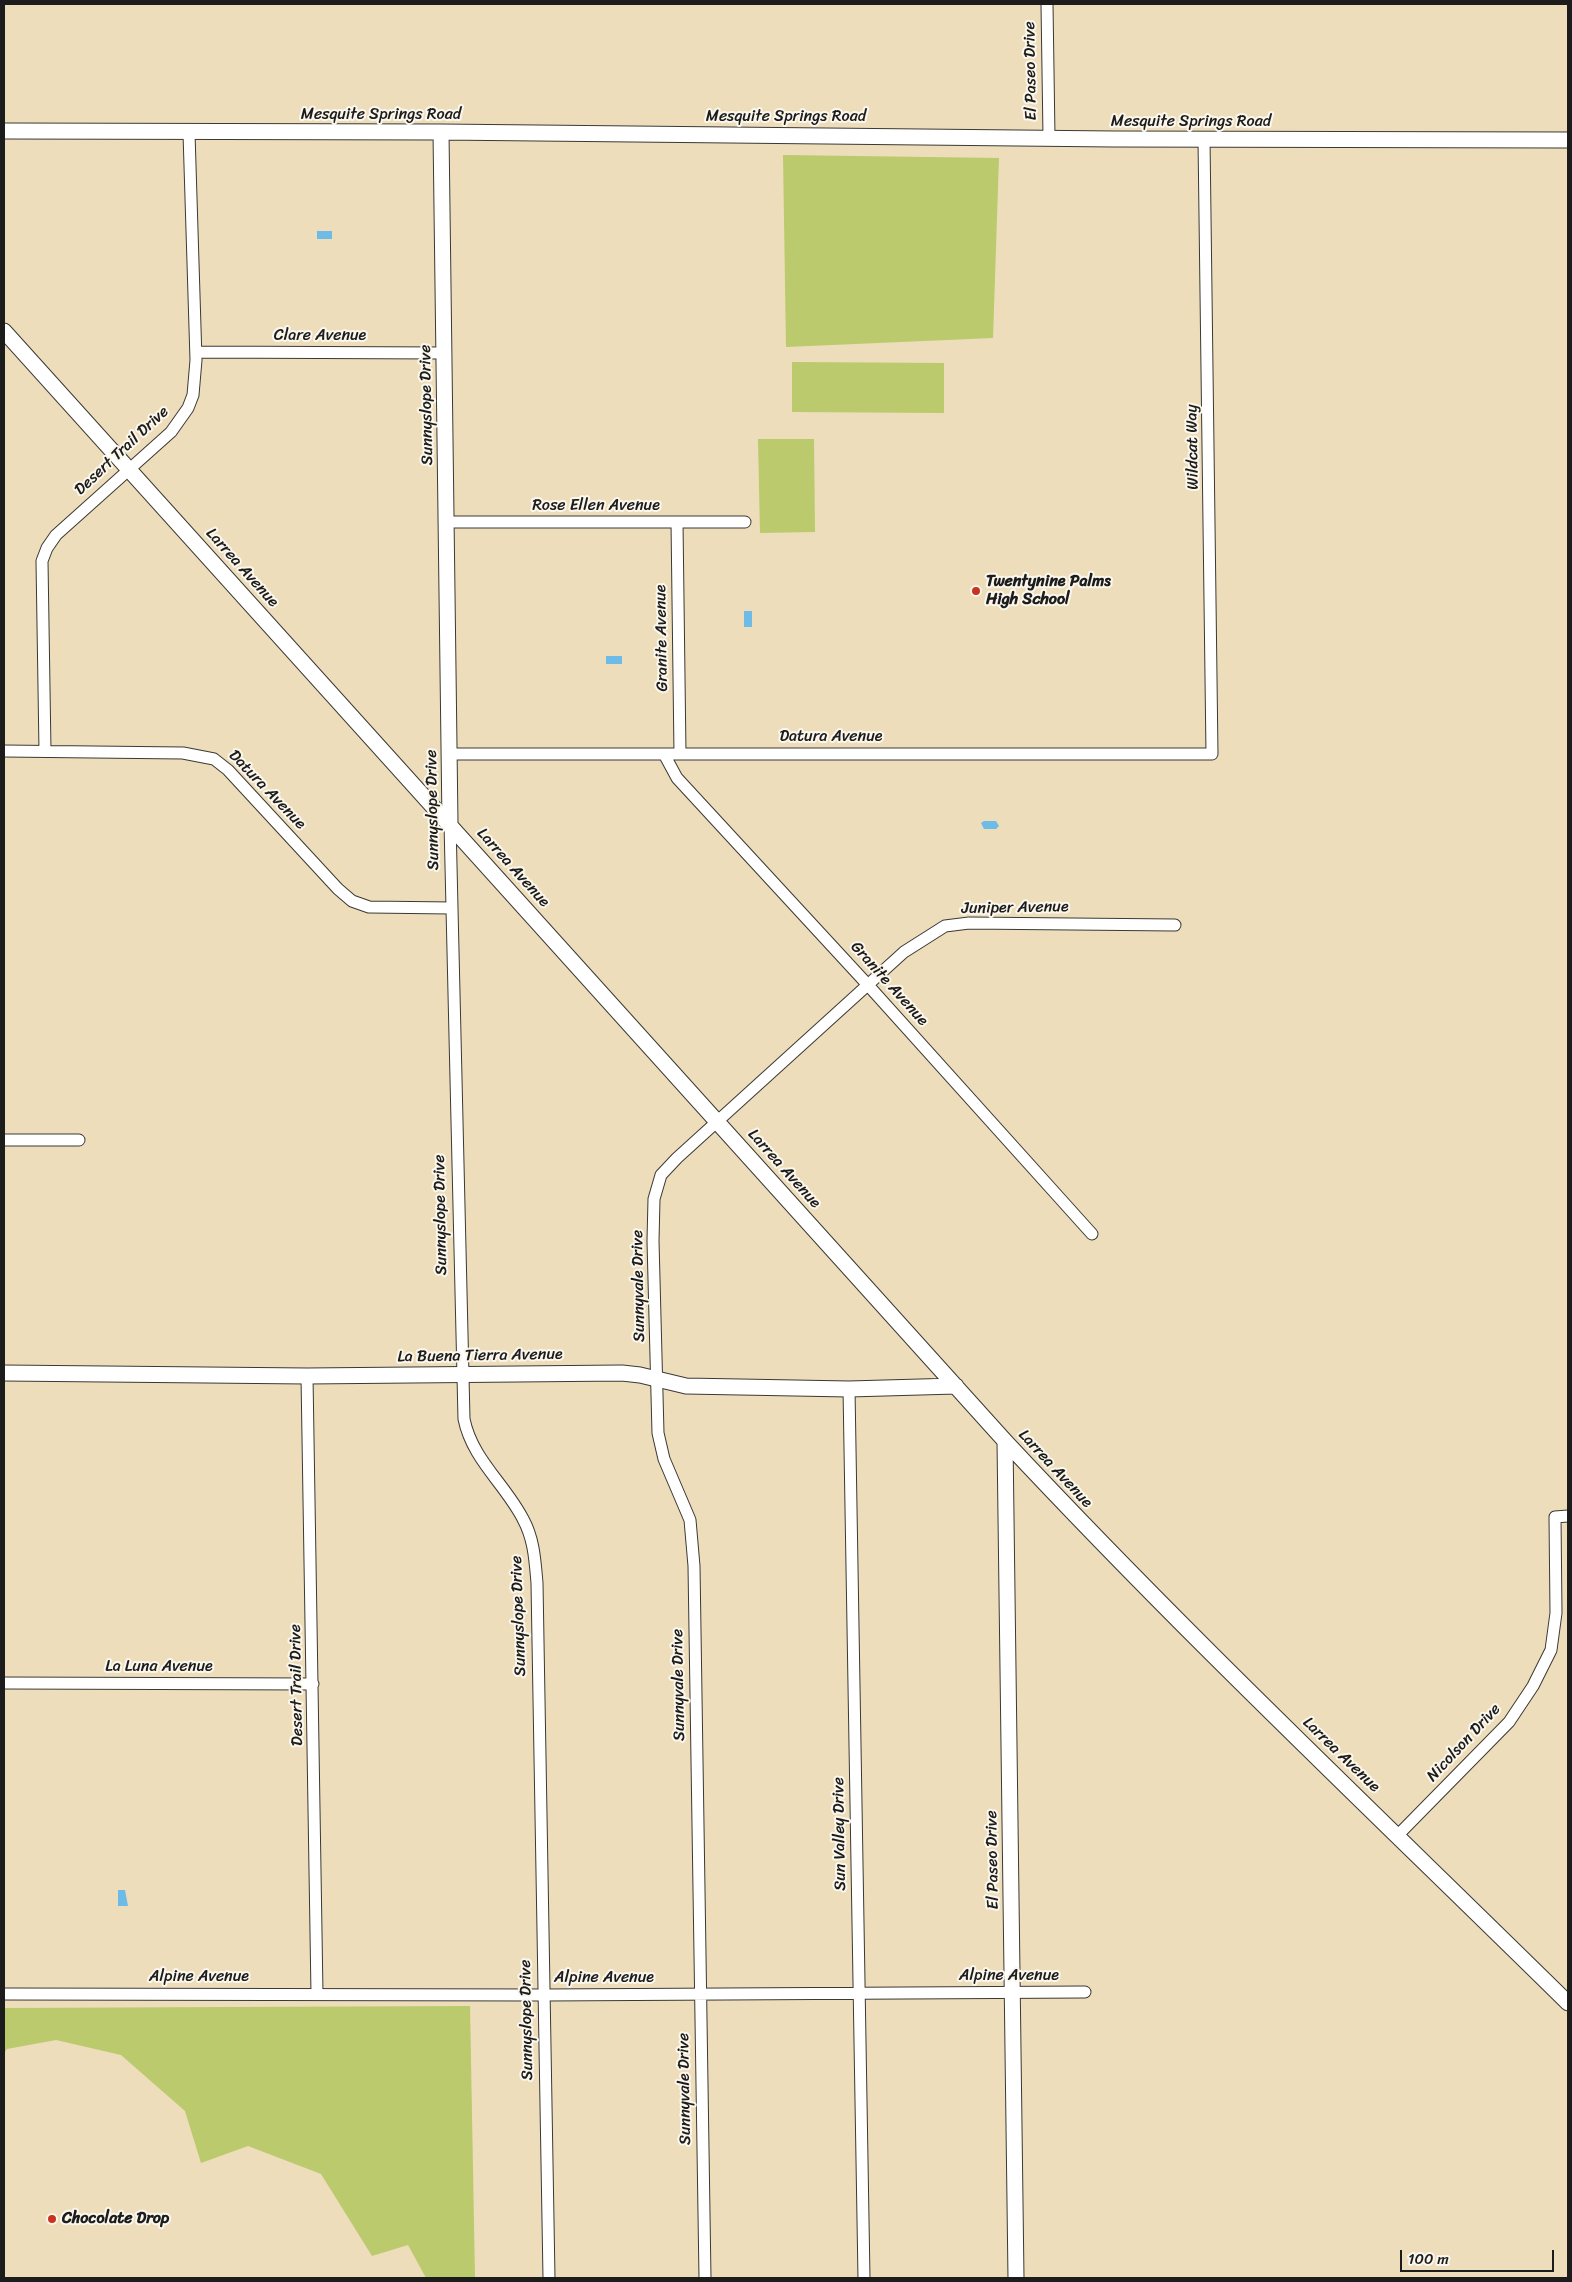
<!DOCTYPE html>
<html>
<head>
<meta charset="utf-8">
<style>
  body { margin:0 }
  #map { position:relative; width:1572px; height:2282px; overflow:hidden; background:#edddba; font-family:Sriracha,sans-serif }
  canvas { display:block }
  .frame { position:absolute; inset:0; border:5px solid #1c1c1c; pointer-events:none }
  .scale { position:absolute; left:1400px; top:2250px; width:154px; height:22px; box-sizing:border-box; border:2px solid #1c1c1c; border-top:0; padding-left:6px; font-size:15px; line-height:18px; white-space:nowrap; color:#1c1c1c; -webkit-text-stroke:4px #fbf7ec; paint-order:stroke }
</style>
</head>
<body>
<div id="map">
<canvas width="1572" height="2282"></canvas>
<div class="frame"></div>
<div class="scale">100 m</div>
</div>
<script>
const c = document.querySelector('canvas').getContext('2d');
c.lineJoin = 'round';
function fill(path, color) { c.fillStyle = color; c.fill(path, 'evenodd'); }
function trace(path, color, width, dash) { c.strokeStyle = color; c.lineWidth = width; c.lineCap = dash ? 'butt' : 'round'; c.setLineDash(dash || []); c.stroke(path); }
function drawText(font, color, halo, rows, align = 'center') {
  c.font = font + ' Sriracha,sans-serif'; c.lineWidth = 4; c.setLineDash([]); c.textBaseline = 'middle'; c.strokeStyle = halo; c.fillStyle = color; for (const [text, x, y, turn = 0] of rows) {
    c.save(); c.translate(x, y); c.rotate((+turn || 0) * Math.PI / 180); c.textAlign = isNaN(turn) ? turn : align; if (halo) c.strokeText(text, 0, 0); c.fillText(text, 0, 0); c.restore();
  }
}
const green = new Path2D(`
  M 783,155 L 999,158 L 993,338 L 786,347 Z
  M 792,362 L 944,363 L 944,413 L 792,412 Z
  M 758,439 L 814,439 L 815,532 L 760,533 Z
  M 470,2006 L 475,2278 L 426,2278 L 408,2245 L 372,2256 L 321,2174 L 248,2146 L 201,2163 L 185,2111 L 121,2055 L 56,2040 L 7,2049 L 4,2053 L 4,2008 Z`);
const water = new Path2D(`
  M 317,231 L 332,231 L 332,239 L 317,239 Z
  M 744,611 L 752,611 L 752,627 L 744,627 Z
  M 606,656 L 622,656 L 622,664 L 606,664 Z
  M 984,821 L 996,821 L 999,826 L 996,829 L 984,829 L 981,823 Z
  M 118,1890 L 125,1890 L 128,1906 L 118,1906 Z`);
const street = new Path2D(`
  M 1047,4 L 1049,137
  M 196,352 L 444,353
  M 447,522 L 745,522
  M 677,522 L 680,754
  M 4,751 L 183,753 L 214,759 L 228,770 L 338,889 L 352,901 L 369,907 L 452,908
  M 45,751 L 42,561 L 47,548 L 56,535 L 171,432 L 188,408 L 193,395 L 196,360 L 189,133
  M 450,754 L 1212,754 L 1204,139
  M 664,754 L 677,778 L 867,984 L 1092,1234
  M 450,823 L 464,1419 C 472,1459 505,1484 523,1519 C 534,1539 535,1560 537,1583 L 549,2278
  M 4,1140 L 79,1140
  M 307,1376 L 317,1994
  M 849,1389 L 864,2278
  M 4,1683 L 313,1684
  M 1398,1835 L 1509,1722 L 1533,1686 L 1551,1650 L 1556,1613 L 1555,1517 L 1568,1516
  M 4,1994 L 544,1995 L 1085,1992
  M 705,2278 L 694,1566 L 690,1520 L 664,1459 L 658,1433 L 653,1241 L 654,1199 L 661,1175 L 677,1158 L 904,952 L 945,926 L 969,923 L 1175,925`);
const secondary = new Path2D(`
  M 4,131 L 441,132 L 1114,139 L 1568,140
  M 441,132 L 450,823
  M 4,331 L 1005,1441 C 1186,1635 1379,1817 1568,2003
  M 4,1373 L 307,1376 L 622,1373 L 640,1375 L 686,1386 L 849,1389 L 956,1386
  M 1005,1441 L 1016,2278`);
const markers = [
  [976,591,5,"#c8321e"],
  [52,2219,5,"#c8321e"]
];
const streetNames = [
  ["El Paseo Drive",1031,71,-91],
  ["Mesquite Springs Road",381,115],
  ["Mesquite Springs Road",786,117],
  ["Mesquite Springs Road",1191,122],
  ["Clare Avenue",320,336],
  ["Sunnyslope Drive",427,405,-91],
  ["Wildcat Way",1193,447,-91],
  ["Desert Trail Drive",122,451,-43],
  ["Rose Ellen Avenue",596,506],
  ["Larrea Avenue",242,568,48],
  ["Granite Avenue",662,638,-91],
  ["Datura Avenue",831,737],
  ["Datura Avenue",267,790,46],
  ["Sunnyslope Drive",433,810,-91],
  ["Larrea Avenue",513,868,48],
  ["Juniper Avenue",1015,908,-1],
  ["Granite Avenue",889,984,48],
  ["Larrea Avenue",784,1169,48],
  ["Sunnyslope Drive",441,1215,-91],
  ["Sunnyvale Drive",639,1286,-91],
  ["La Buena Tierra Avenue",480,1356,-1],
  ["Larrea Avenue",1055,1469,47],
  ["Sunnyslope Drive",519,1616,-92],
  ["La Luna Avenue",159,1667],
  ["Desert Trail Drive",297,1685,-91],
  ["Sunnyvale Drive",679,1685,-91],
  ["Nicolson Drive",1464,1743,-47],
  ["Larrea Avenue",1341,1755,44],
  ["Sun Valley Drive",840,1834,-91],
  ["El Paseo Drive",993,1860,-91],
  ["Alpine Avenue",1009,1976],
  ["Alpine Avenue",199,1977],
  ["Alpine Avenue",604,1978],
  ["Sunnyslope Drive",527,2020,-91],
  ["Sunnyvale Drive",685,2089,-91]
];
const poiNames = [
  ["Twentynine Palms",986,582],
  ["High School",986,600],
  ["Chocolate Drop",62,2219]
];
fill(green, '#baca6c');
fill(water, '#6ebbe8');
trace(street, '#3b3934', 13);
trace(secondary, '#3b3934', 17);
trace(street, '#fff', 11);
trace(secondary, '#fff', 15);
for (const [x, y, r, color] of markers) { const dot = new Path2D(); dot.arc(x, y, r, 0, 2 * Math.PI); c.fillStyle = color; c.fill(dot); trace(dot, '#fbf7ec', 2); }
drawText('16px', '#1c1c1c', '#fbf7ec', streetNames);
drawText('bold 16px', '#1c1c1c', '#fbf7ec', poiNames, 'left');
</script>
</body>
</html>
